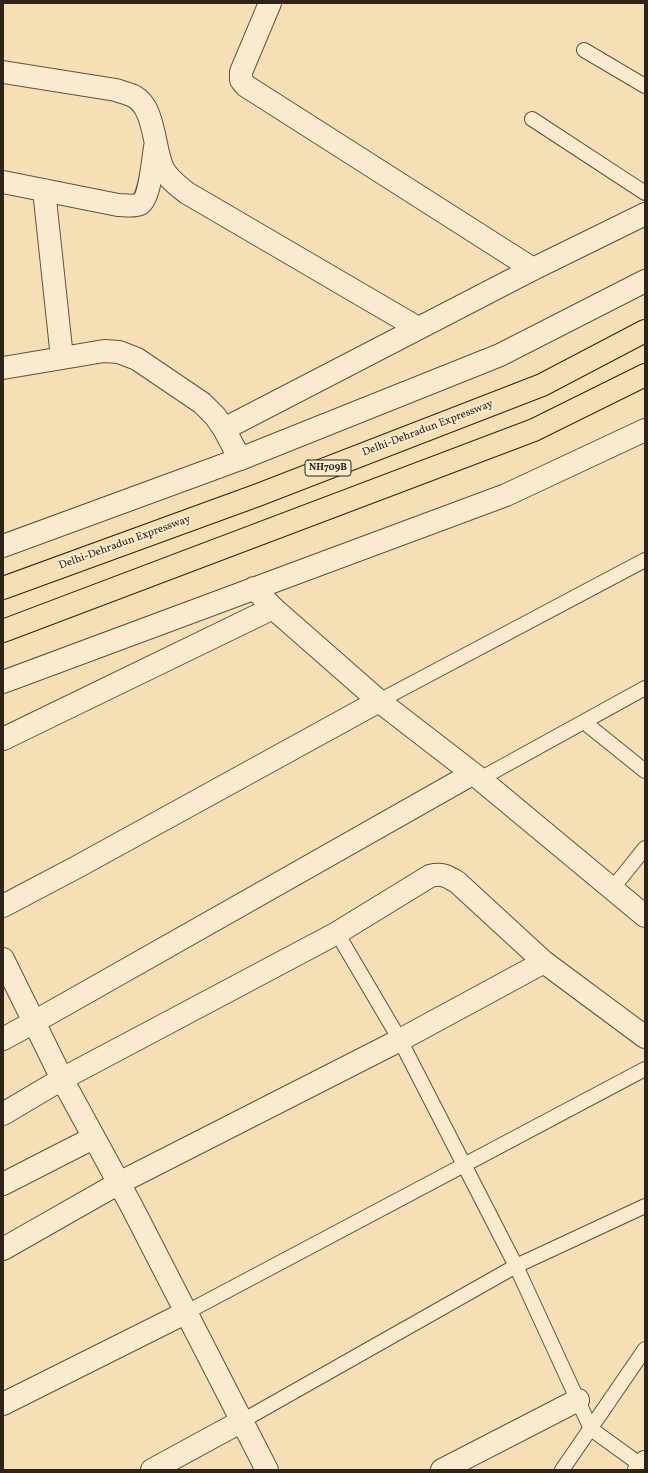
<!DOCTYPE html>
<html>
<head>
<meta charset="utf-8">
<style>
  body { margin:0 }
  #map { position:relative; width:648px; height:1473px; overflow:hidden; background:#f7dfb5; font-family:Vollkorn,serif }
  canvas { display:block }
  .frame { position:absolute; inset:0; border:4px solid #2d2318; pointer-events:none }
</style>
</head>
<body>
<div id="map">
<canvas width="648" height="1473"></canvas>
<div class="frame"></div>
</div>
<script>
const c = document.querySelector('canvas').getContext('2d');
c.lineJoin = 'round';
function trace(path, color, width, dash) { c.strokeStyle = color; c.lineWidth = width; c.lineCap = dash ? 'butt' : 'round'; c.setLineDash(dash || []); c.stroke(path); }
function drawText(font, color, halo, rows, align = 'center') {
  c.font = font + ' Vollkorn,serif'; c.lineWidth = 4; c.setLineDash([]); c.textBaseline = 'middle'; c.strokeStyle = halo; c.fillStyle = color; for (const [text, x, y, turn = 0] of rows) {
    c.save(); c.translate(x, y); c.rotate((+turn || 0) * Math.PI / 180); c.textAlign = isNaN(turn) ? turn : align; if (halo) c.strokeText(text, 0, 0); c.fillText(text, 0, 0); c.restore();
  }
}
const service = new Path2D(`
  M 584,50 L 645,86
  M 532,119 L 645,193
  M 379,701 L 645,560
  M 584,722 L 645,771
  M 480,779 L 645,688
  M 612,889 L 645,848
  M 337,933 L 400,1040 L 516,1266 L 591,1429 L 645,1468
  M 187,1312 L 645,1069
  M 242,1421 L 516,1266 L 645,1206
  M 562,1470 L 645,1349`);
const minor = new Path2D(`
  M 270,3 L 241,72 L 241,80 L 246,86 L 533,269
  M 3,72 L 116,90 C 121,92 126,93 131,95 C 155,104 153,145 162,166 C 166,177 178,186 187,193 L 418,328
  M 3,182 L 118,205 C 124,205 134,207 140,204 C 150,198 153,159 155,147
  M 44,190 L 62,358
  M 3,368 L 104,351 L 119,352 L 137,359 L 202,403 L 215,416 L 224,429 L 240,459
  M 224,429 L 533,269 L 645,214
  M 3,739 L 273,608
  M 3,906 L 77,867 L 379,701
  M 3,959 L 62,1079 L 132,1207 L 267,1470
  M 3,1039 L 34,1022 L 472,774
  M 3,1114 L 62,1079 L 337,933 L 430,876 C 442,873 447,876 457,882 L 544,962 L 645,1037
  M 3,1184 L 93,1138
  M 3,1249 L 119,1183 L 400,1040 L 544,962
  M 3,1404 L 187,1312
  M 152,1470 L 242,1421
  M 442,1470 L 578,1400
  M 639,1470 L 645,1462`);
const tertiary = new Path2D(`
  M 3,546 L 240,459 L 500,355 L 645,281
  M 254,588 L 273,608 L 379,701 L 480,779 L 645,916
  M 3,682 L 506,495 L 645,430`);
const motorway = new Path2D(`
  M 3,588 L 258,495 L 542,385 L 645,331
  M 3,631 L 534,430 L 645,375`);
const shields = [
  [328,468,46]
];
const shieldNames = [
  ["NH709B",328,468]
];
const streetNames = [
  ["Delhi-Dehradun Expressway",428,429,-21],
  ["Delhi-Dehradun Expressway",125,543,-20]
];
trace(service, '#60523f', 16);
trace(minor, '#60523f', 24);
trace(tertiary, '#60523f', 24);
trace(motorway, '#2d2318', 24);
trace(service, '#faeacf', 14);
trace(minor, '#faeacf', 22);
trace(tertiary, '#faeacf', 22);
trace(motorway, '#f7dfb5', 22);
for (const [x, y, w] of shields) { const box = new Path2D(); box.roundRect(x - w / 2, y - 8, w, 16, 3); c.fillStyle = '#faeacf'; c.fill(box); trace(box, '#2d2318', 1); }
drawText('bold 10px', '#2d2318', null, shieldNames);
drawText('11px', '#2d2318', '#faeacf', streetNames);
</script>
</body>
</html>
